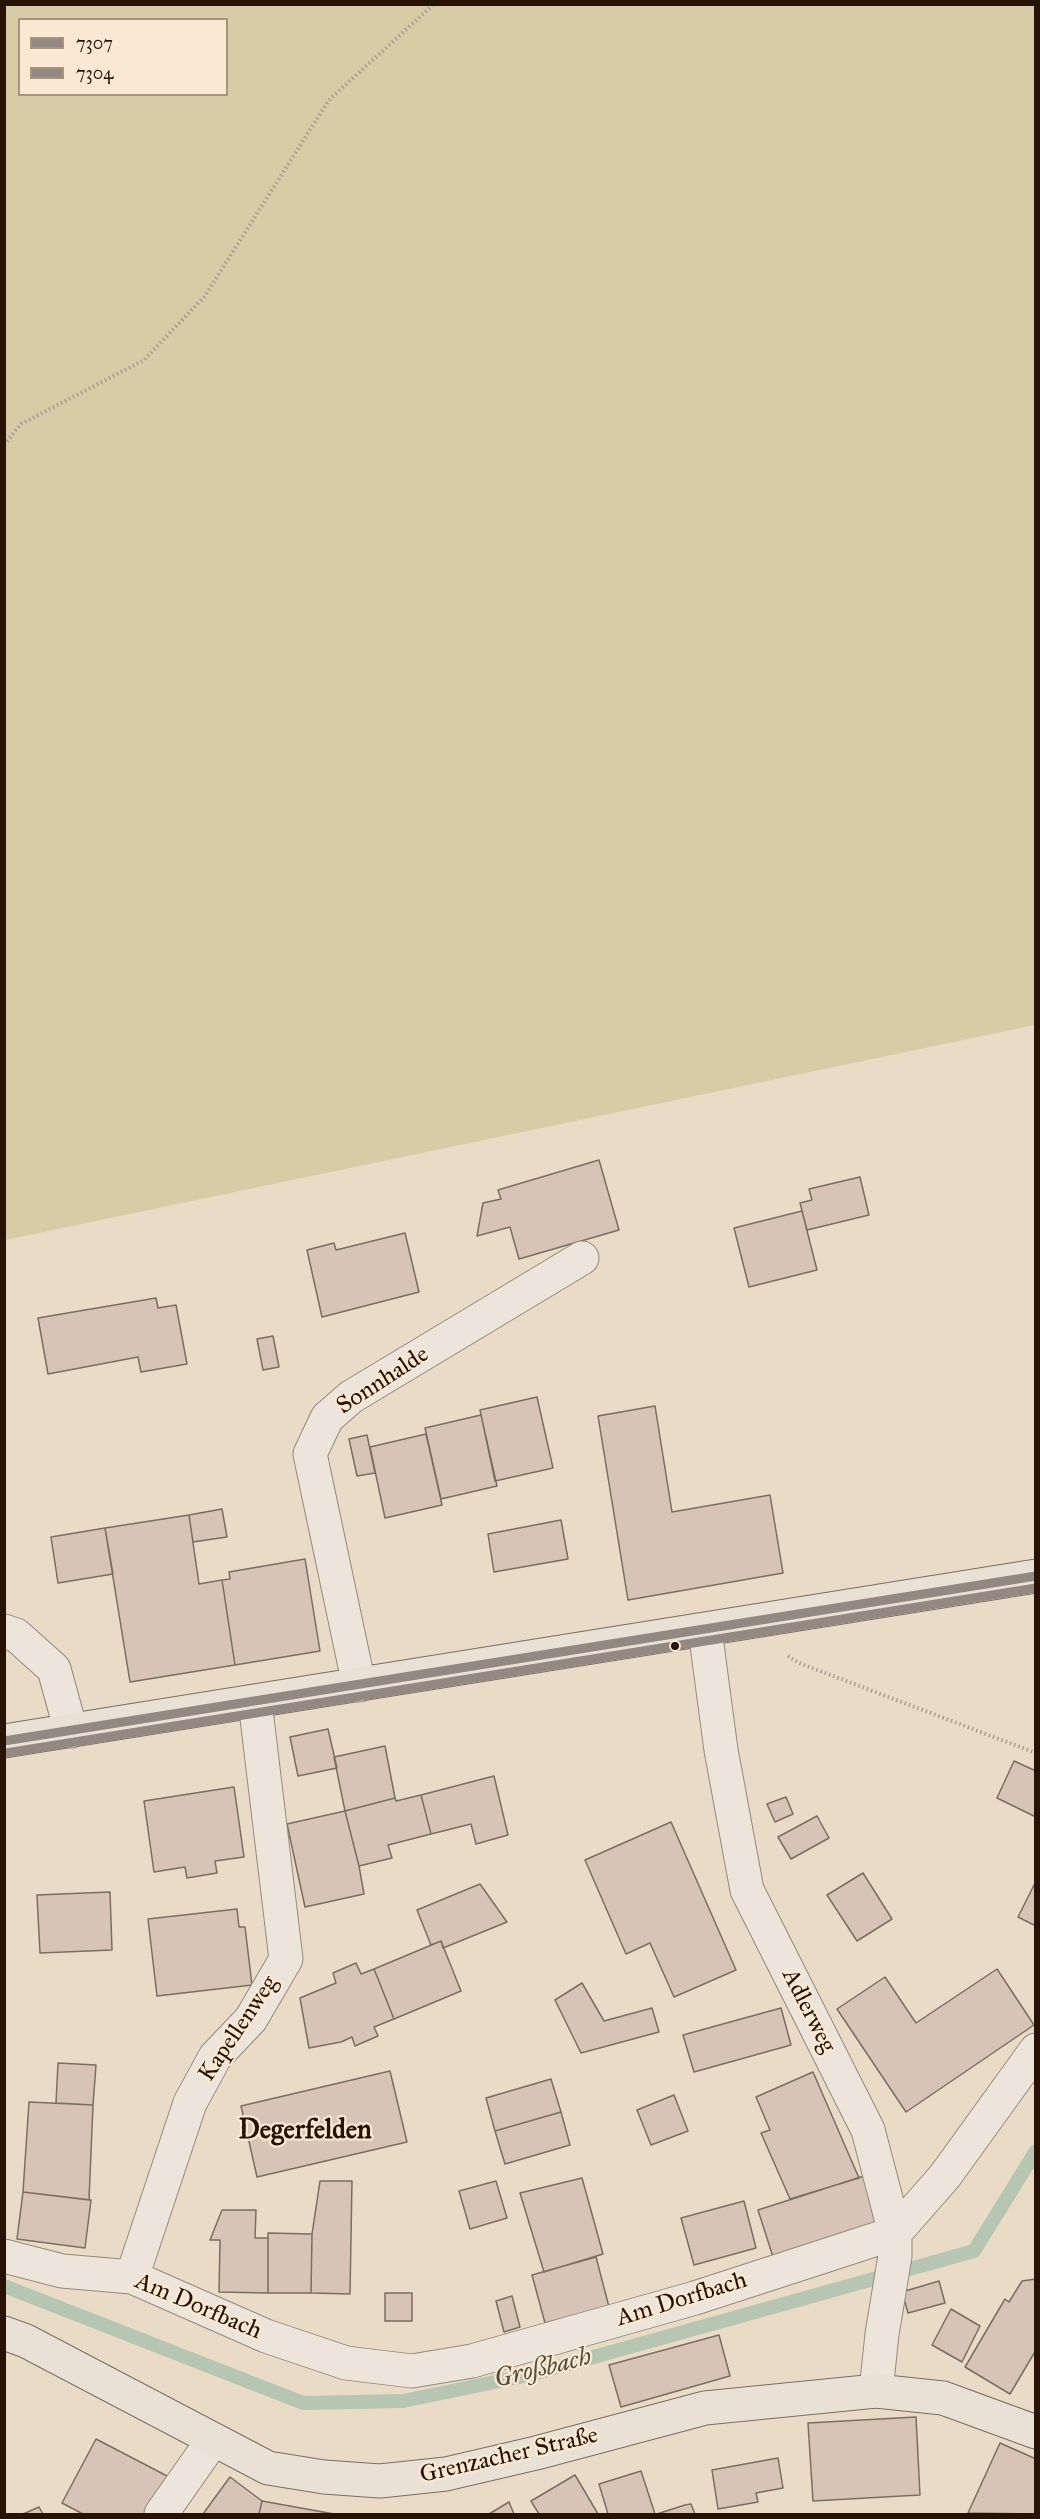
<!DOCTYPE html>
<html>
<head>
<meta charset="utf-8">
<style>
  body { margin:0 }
  #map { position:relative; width:1040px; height:2519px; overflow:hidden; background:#eadbc7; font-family:"IM FELL Great Primer",serif }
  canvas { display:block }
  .frame { position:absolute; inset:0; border:6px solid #271205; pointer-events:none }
  .legend { position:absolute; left:18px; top:18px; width:210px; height:78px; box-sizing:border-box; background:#fae9d2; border:2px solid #a69380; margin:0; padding:8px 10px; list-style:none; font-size:18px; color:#271205 }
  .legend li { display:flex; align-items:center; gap:12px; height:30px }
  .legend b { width:30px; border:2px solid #a69380 }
</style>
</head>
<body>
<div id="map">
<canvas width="1040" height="2519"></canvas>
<div class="frame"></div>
<ul class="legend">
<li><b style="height:8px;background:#938882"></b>7307</li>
<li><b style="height:8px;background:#938882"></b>7304</li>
</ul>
</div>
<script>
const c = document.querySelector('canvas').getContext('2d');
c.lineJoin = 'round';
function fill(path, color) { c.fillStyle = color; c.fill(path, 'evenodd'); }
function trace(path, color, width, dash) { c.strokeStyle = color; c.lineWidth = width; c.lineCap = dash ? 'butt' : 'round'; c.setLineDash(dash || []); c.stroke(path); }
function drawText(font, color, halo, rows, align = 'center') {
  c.font = font + ' "IM FELL Great Primer",serif'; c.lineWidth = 4.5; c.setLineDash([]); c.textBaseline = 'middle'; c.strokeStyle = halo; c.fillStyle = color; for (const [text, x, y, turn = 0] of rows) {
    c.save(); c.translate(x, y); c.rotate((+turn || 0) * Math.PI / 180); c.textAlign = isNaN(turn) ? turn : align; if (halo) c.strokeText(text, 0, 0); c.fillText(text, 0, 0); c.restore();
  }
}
const green = new Path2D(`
  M 5,4 L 1035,5 L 1035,1025 L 5,1240 ZM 20,20 L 226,20 L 226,94 L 20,94 Z`);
const stream = new Path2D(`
  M 4,2286 L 303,2403 L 403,2401 L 529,2375 L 974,2251 L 1036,2151`);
const building = new Path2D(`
  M 599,1160 L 619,1230 L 519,1259 L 510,1227 L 477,1236 L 483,1203 L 501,1199 L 498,1190 Z
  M 860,1177 L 869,1215 L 807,1230 L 800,1203 L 812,1200 L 809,1189 Z
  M 802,1211 L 817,1270 L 749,1287 L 734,1228 Z
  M 405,1233 L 419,1292 L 322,1317 L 307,1250 L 334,1243 L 336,1250 Z
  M 156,1298 L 158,1308 L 176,1305 L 187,1364 L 141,1372 L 138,1357 L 48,1374 L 38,1318 Z
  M 273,1336 L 279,1367 L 263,1370 L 257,1339 Z
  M 537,1397 L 553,1468 L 495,1481 L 480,1410 Z
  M 655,1406 L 672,1512 L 770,1495 L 783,1573 L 628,1600 L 598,1416 Z
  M 481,1415 L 497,1486 L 441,1499 L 425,1428 Z
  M 426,1434 L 442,1505 L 385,1518 L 370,1447 Z
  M 367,1435 L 375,1473 L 357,1476 L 349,1439 Z
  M 222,1509 L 227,1537 L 193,1542 L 189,1515 Z
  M 189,1515 L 199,1584 L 222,1580 L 235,1665 L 130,1682 L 105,1528 Z
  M 561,1520 L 568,1559 L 494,1572 L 488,1534 Z
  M 105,1528 L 113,1574 L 58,1583 L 51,1537 Z
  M 305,1559 L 320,1651 L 235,1665 L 222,1580 L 230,1579 L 229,1572 Z
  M 328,1729 L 337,1768 L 298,1776 L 290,1737 Z
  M 385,1746 L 395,1798 L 345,1811 L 334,1757 Z
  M 1014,1761 L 1036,1771 L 1036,1817 L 997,1798 Z
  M 494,1776 L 508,1835 L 476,1844 L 471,1824 L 431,1834 L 421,1795 Z
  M 234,1787 L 244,1857 L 215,1861 L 217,1873 L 187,1878 L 185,1867 L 154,1872 L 144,1801 Z
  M 421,1795 L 431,1834 L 388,1845 L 392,1858 L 359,1866 L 345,1811 L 395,1798 L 396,1801 Z
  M 786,1797 L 793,1814 L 775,1822 L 767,1804 Z
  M 345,1811 L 359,1866 L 364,1894 L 305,1907 L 287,1824 Z
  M 817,1816 L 829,1838 L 791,1859 L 778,1837 Z
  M 671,1822 L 736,1970 L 674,1997 L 650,1943 L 626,1954 L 585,1860 Z
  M 863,1873 L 892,1919 L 857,1941 L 827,1895 Z
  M 1036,1881 L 1036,1926 L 1018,1917 Z
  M 480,1884 L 507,1922 L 443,1948 L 441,1941 L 431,1945 L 417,1910 Z
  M 110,1892 L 112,1950 L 40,1953 L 37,1895 Z
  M 237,1909 L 239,1927 L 245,1927 L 252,1985 L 157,1996 L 148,1919 Z
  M 441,1941 L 461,1991 L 394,2019 L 374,1969 Z
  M 356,1963 L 361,1974 L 374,1969 L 394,2019 L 374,2027 L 378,2036 L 355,2046 L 352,2037 L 341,2042 L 309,2048 L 300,1998 L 336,1983 L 333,1973 Z
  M 997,1969 L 1034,2025 L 906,2112 L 837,2009 L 885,1977 L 916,2023 Z
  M 582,1983 L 604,2021 L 652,2008 L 659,2032 L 581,2053 L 555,2000 Z
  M 781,2008 L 791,2045 L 694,2072 L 683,2035 Z
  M 58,2063 L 96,2065 L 93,2105 L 56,2103 Z
  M 390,2071 L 407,2142 L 257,2177 L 241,2106 Z
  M 813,2072 L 859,2178 L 790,2199 L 761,2133 L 770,2130 L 756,2097 Z
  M 551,2079 L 561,2112 L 495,2131 L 486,2098 Z
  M 674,2095 L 688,2131 L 651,2145 L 637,2110 Z
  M 29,2102 L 93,2105 L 89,2200 L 23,2192 Z
  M 561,2112 L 570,2145 L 505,2164 L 495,2131 Z
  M 867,2175 L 883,2226 L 774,2260 L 758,2210 Z
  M 582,2178 L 603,2254 L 544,2272 L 520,2193 Z
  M 320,2181 L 352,2181 L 350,2294 L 311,2293 L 312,2234 Z
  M 496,2181 L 507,2218 L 470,2229 L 459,2191 Z
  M 23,2192 L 91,2200 L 85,2248 L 17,2239 Z
  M 744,2201 L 756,2248 L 694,2265 L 681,2218 Z
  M 222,2210 L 256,2210 L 255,2238 L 268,2238 L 268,2293 L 219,2292 L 220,2240 L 210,2240 Z
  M 268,2233 L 312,2234 L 311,2293 L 268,2293 Z
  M 596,2257 L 609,2307 L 545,2323 L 532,2275 Z
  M 1036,2279 L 1036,2350 L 1010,2394 L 965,2367 L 1005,2299 L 1009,2302 L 1022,2281 Z
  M 939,2281 L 945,2303 L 908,2313 L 902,2292 Z
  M 385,2293 L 412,2293 L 412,2321 L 385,2321 Z
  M 512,2296 L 520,2327 L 504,2332 L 496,2301 Z
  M 951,2309 L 980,2326 L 962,2362 L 932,2345 Z
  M 719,2335 L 730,2376 L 621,2407 L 609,2365 Z
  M 916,2417 L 920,2495 L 813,2501 L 808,2423 Z
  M 96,2439 L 169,2477 L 149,2514 L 83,2514 L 62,2503 Z
  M 1000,2443 L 1036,2459 L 1036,2514 L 968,2513 Z
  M 778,2458 L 783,2488 L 756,2493 L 758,2502 L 718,2509 L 712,2470 Z
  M 641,2471 L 655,2514 L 608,2514 L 599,2484 Z
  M 575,2475 L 598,2514 L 539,2514 L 531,2501 Z
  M 230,2477 L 262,2501 L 259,2514 L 203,2514 Z
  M 262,2501 L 334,2514 L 259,2514 Z
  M 509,2502 L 514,2514 L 489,2514 Z
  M 691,2504 L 695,2514 L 657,2514 L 685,2505 Z
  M 39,2507 L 43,2514 L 23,2514 Z`);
const path = new Path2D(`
  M 4,445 L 21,424 L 144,360 L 204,297 L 329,100 L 434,4
  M 788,1656 L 799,1663 L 1036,1753`);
const minor = new Path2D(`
  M 705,1630 L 721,1750 L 747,1890 L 868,2130 L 895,2233 L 895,2256 L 882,2334 L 876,2391
  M 4,1631 L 16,1635 L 54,1669 L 71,1731
  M 359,1685 L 310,1454 L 327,1418 L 351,1397 L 582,1258
  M 4,2256 L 62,2271 L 132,2277 L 266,2336 L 346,2363 L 412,2371 L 472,2361 L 695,2298 L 895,2233 L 945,2176 L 1036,2050
  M 132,2277 L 190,2103 L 215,2057 L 251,2019 L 286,1959 L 255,1702
  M 161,2514 L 213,2440`);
const major = new Path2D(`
  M 4,1741 L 1036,1576
  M 4,2333 L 26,2341 L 268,2468 L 324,2477 L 380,2481 L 446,2474 L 536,2453 L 705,2408 L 876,2391 L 943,2398 L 1036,2432`);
const bus1 = new Path2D(`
  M 4,1741 L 1036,1576`);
const bus2 = new Path2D(`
  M 6,1753 L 1036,1588`);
const markers = [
  [675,1646,5,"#271205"]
];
const streetNames = [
  ["Sonnhalde",383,1381,-33],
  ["Adlerweg",808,2011,63],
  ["Kapellenweg",239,2029,-56],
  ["Am Dorfbach",682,2300,-17],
  ["Am Dorfbach",198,2307,23],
  ["Grenzacher Straße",509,2456,-13]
];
const waterNames = [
  ["Großbach",543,2369,-14]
];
const quarterNames = [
  ["Degerfelden",305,2131]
];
fill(green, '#d6cca5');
trace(stream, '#b6c6b2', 14);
fill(building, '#d7c4b7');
trace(building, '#796e62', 1.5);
trace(minor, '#94897c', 35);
trace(major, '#796e62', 35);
trace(path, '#a69e95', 4, [1.5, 3]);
trace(minor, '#ede5db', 33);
trace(major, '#e9e1d5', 33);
trace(bus1, '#938882', 9);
trace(bus2, '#938882', 9);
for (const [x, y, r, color] of markers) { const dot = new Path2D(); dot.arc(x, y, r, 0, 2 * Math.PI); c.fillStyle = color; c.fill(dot); trace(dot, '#fae9d2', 2); }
drawText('24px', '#271205', '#fae9d2', streetNames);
drawText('italic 26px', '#514e3e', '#fae9d2', waterNames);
drawText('bold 27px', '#271205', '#fae9d2', quarterNames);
</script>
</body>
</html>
